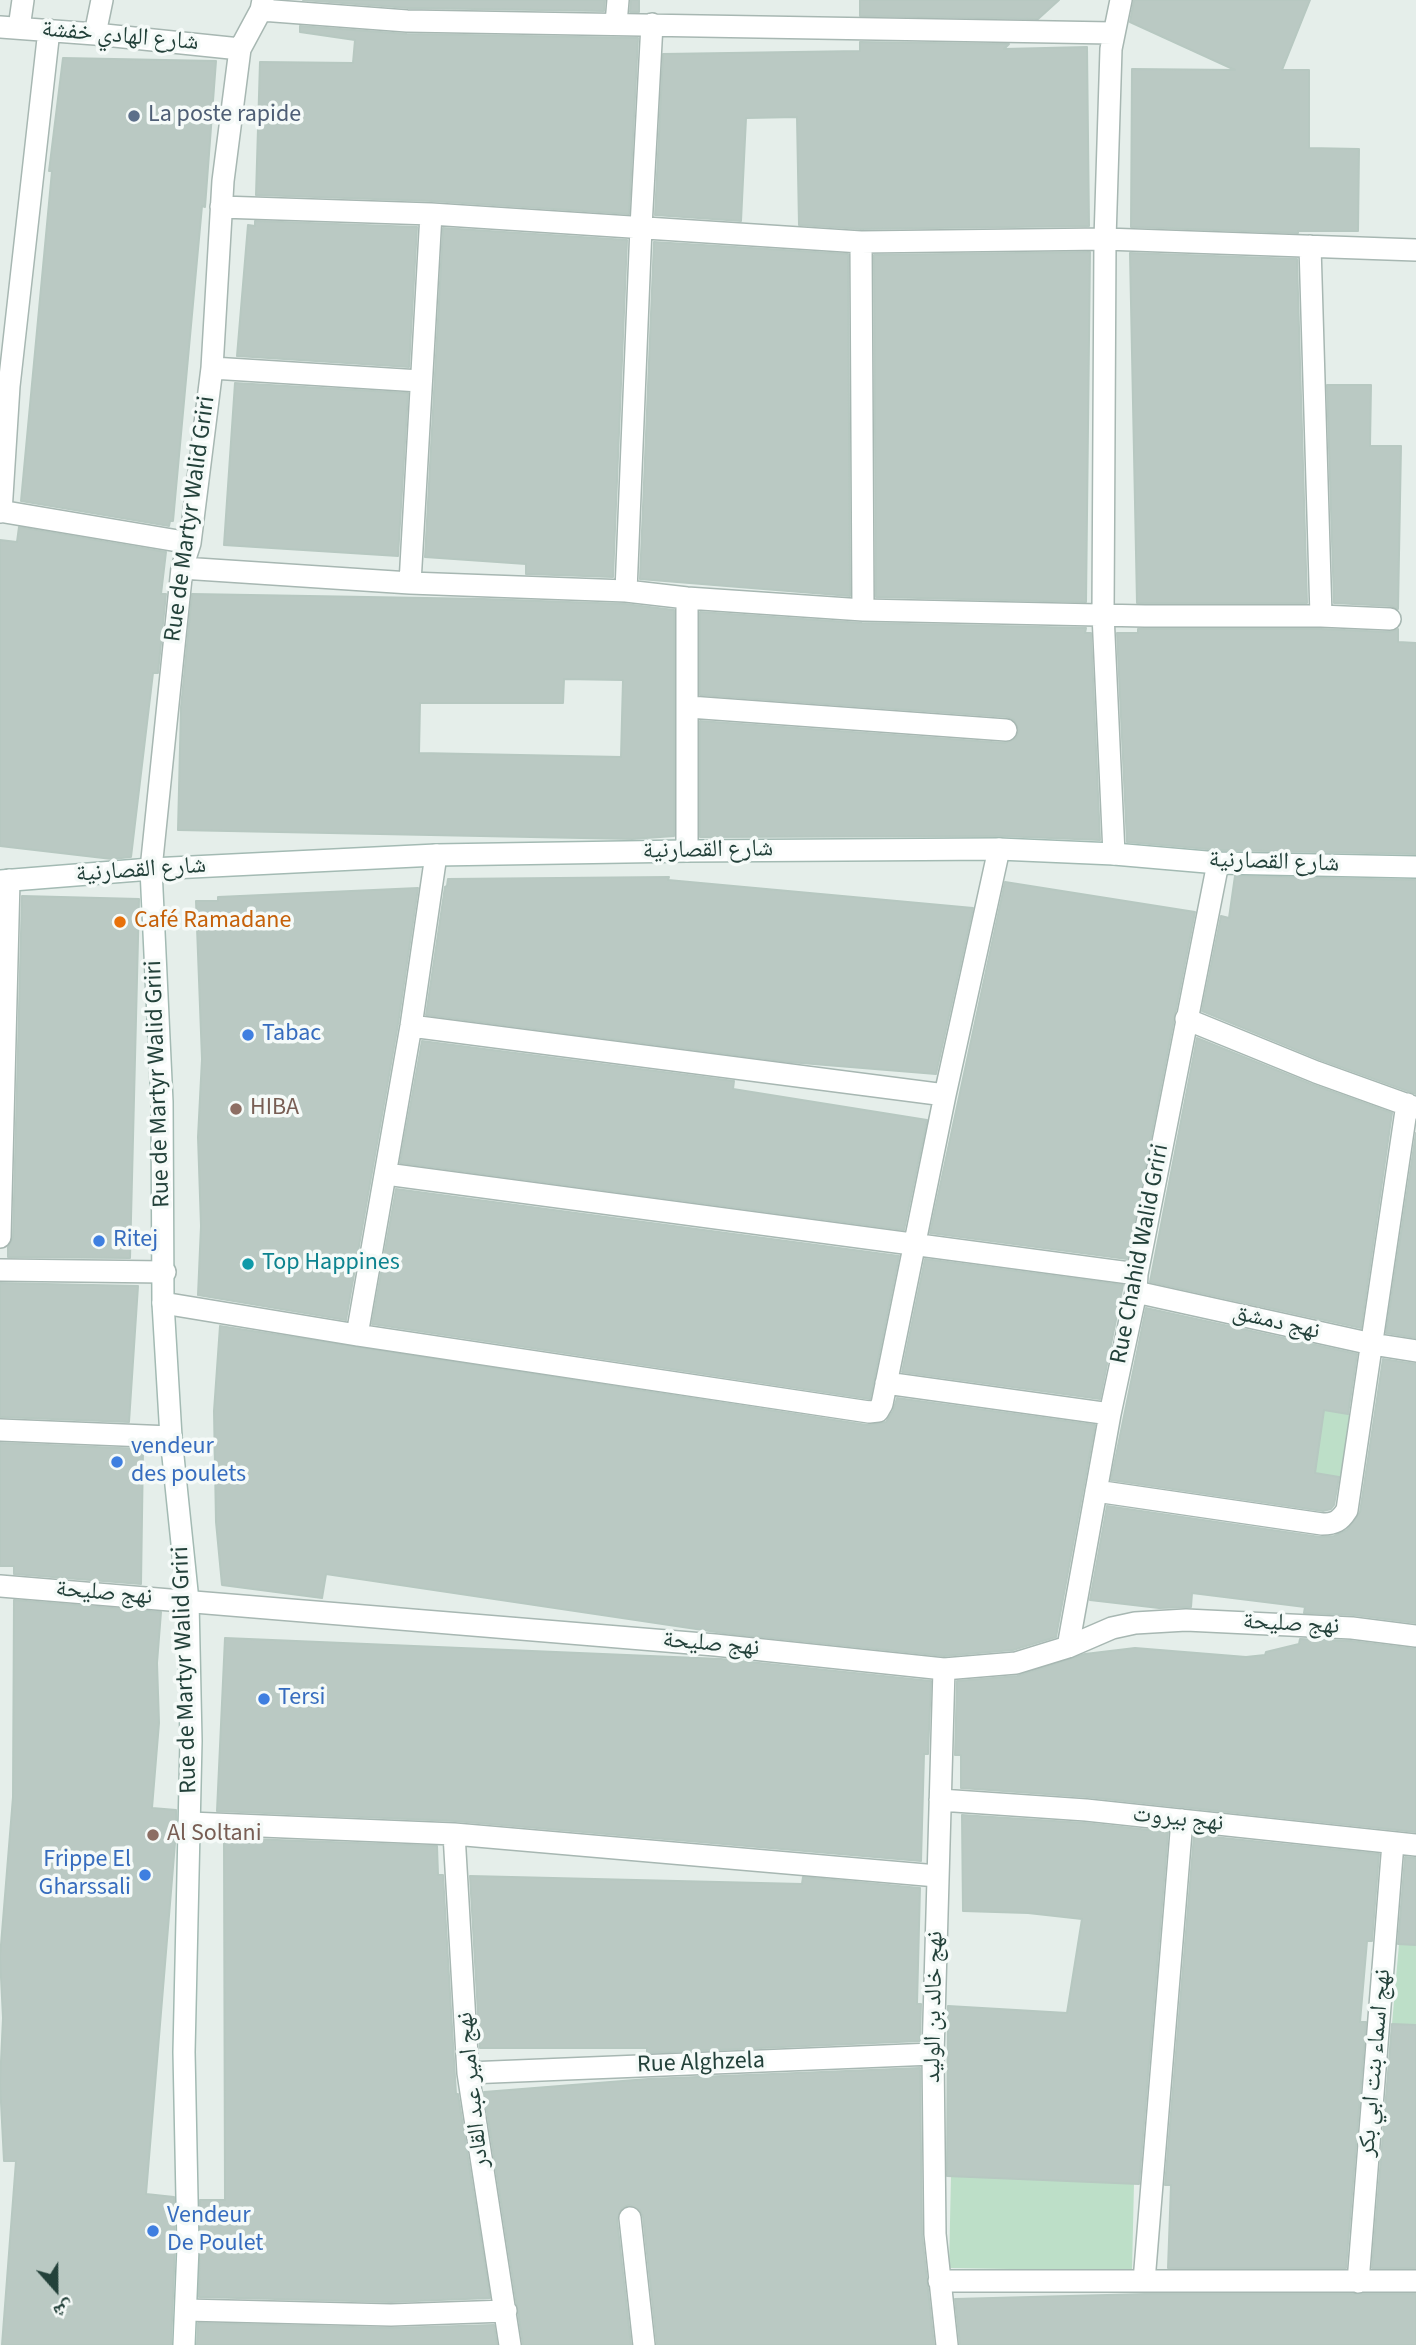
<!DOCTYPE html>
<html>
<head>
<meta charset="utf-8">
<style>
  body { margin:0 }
  #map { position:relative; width:1416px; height:2345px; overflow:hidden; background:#e5eeea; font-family:"Source Sans 3","Noto Naskh Arabic",sans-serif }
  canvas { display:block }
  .north { position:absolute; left:21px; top:2254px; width:70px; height:70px; -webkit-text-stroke:5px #f5faf8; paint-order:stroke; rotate:159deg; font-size:19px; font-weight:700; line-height:28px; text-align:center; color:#23413a }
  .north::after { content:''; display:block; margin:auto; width:24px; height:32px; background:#23413a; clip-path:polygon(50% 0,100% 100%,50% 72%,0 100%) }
</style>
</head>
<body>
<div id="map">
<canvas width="1416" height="2345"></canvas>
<div class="north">ش</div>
</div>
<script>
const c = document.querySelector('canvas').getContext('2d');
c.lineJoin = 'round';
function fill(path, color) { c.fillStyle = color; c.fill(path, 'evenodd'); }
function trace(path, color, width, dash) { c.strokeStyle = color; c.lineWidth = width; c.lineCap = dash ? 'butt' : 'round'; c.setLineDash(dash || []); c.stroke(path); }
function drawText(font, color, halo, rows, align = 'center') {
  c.font = font + ' "Source Sans 3","Noto Naskh Arabic",sans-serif'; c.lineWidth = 7; c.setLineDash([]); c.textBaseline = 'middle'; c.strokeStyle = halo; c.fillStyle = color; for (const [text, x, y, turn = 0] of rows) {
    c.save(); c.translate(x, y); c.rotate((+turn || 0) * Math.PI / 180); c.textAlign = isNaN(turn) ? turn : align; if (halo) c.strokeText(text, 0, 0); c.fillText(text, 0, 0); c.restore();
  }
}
const green = new Path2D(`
  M 1316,1409 L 1355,1415 L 1346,1478 L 1315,1473 Z
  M 1399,1944 L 1416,1945 L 1416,2025 L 1392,2024 Z
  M 951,2176 L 1134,2183 L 1132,2271 L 949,2268 Z`);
const building = new Path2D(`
  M 303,0 L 605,0 L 604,11 L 408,8 Z
  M 631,0 L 639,0 L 639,12 L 630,12 Z
  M 860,0 L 1059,0 L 1038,19 L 860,16 Z
  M 1134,0 L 1310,0 L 1282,70 L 1309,70 L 1309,148 L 1359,149 L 1358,231 L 1298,231 L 1298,233 L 1131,227 L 1132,69 L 1235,70 L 1130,22 Z
  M 300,26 L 407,34 L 638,38 L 629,214 L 432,201 L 256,195 L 260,62 L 353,63 L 355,40 L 300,32 Z
  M 860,42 L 1009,44 L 1004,49 L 1087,47 L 1089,226 L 861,229 L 799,225 L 797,117 L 746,118 L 741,221 L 655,215 L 663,54 L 860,51 Z
  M 63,58 L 216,61 L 205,207 L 202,206 L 173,521 L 170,521 L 169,526 L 21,501 L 52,171 L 49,171 Z
  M 255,221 L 417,227 L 409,367 L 237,356 L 248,225 L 255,226 Z
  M 443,228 L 627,240 L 613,577 L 526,574 L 526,564 L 425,557 Z
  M 654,242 L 848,254 L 850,596 L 640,579 Z
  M 1090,252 L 1086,602 L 876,597 L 874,255 Z
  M 1130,253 L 1297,259 L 1307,603 L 1137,603 Z
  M 235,383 L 408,393 L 398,556 L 224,545 Z
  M 1327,385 L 1371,385 L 1370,446 L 1401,446 L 1398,609 L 1391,606 L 1334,603 Z
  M 19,527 L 166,552 L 161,594 L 166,594 L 158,673 L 153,673 L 131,857 L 112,859 L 0,846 L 0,540 L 17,542 Z
  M 192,594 L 484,599 L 625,604 L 674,610 L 674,836 L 632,839 L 178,830 L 181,707 ZM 564,679 L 623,680 L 621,757 L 419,753 L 420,703 L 563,703 Z
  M 700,612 L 862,623 L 1086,628 L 1085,633 L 1091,633 L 1100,840 L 999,836 L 700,837 L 700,721 L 1005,743 L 1016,738 L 1019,730 L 1014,720 L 1007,717 L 700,695 Z
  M 1138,629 L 1321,629 L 1389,632 L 1398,629 L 1398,642 L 1416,643 L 1416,854 L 1219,850 L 1127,842 L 1117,633 L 1138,633 Z
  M 1235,876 L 1416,880 L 1416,1094 L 1321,1060 L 1202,1011 L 1221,916 L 1229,918 Z
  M 669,877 L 668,880 L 973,908 L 936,1074 L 789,1062 L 426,1015 L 445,887 L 447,886 L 448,879 Z
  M 1005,882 L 1195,912 L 1127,1259 L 930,1233 Z
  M 418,888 L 398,1024 L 346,1320 L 198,1295 L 201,1226 L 198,1137 L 202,1059 L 196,901 L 218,901 L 218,897 Z
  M 22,896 L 139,899 L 130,1258 L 8,1257 L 8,1247 L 13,1237 Z
  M 1197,1038 L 1311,1084 L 1392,1113 L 1361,1328 L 1150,1282 Z
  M 422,1041 L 734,1081 L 733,1089 L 927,1120 L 904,1230 L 400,1163 Z
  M 1416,1133 L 1416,1338 L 1386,1333 Z
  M 396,1189 L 899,1256 L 870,1399 L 372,1324 Z
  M 925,1259 L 1123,1285 L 1100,1399 L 902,1372 Z
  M 0,1283 L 138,1286 L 129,1422 L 0,1417 Z
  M 1146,1308 L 1357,1354 L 1348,1414 L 1324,1410 L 1315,1473 L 1339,1477 L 1334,1505 L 1331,1509 L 1323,1511 L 1111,1480 Z
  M 220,1326 L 867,1425 L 886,1422 L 893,1411 L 897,1398 L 1095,1425 L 1056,1637 L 1013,1650 L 944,1656 L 723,1633 L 326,1574 L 322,1598 L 222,1585 L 216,1522 L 214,1411 Z
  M 1383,1359 L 1416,1364 L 1416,1623 L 1354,1615 L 1304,1613 L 1305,1607 L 1192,1593 L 1191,1607 L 1159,1608 L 1090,1600 L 1107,1506 L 1320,1537 L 1334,1536 L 1347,1530 L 1360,1512 Z
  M 0,1443 L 143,1449 L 141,1584 L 14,1574 L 14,1566 L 0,1566 Z
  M 14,1600 L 161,1612 L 157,1663 L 159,1723 L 152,1808 L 176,1810 L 176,1831 L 146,2194 L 174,2197 L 175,2247 L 171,2345 L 2,2345 L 16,2161 L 4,2161 L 0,2083 L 3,2018 L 0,1957 L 13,1797 Z
  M 225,1638 L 721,1659 L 931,1681 L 928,1754 L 924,1754 L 921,1861 L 455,1821 L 217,1811 Z
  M 1300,1639 L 1351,1641 L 1416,1649 L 1416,1832 L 1087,1797 L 961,1788 L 961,1755 L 955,1755 L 957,1681 L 1017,1676 L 1085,1654 L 1135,1648 L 1246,1657 L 1265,1655 L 1266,1652 L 1299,1644 Z
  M 962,1815 L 1085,1823 L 1168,1832 L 1139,2184 L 947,2176 L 948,2006 L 1067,2013 L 1082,1919 L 1028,1913 L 963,1911 Z
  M 1194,1835 L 1379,1854 L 1372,1941 L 1367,1941 L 1360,2022 L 1366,2022 L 1346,2268 L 1168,2268 L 1171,2185 L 1165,2185 Z
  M 224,1838 L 437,1846 L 438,1875 L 443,1875 L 456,2094 L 458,2094 L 490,2298 L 391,2302 L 199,2297 L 200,2200 L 225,2200 Z
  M 1405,1857 L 1416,1858 L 1416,1945 L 1398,1944 Z
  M 470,1876 L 802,1884 L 803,1877 L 920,1888 L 917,2004 L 921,2004 L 920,2041 L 647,2053 L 647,2048 L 480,2048 Z
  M 1392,2024 L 1416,2025 L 1416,2268 L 1372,2268 Z
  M 920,2068 L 922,2234 L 934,2345 L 657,2345 L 643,2217 L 640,2210 L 629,2205 L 622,2208 L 617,2219 L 631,2345 L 523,2345 L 484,2092 L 648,2079 Z
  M 1145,2294 L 1416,2294 L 1416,2345 L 960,2345 L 955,2299 Z
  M 198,2323 L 391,2328 L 494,2325 L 497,2345 L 197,2345 Z`);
const street = new Path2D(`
  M 261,10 L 407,21 L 1112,33
  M 616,24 L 618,0
  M 0,27 L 95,34 L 240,49
  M 19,28 L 23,0
  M 95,34 L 102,0
  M 221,207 L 431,214 L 861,242 L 1105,239 L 1416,250
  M 861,242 L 863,610
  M 1310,246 L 1321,616
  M 212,368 L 420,381
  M 0,511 L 190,543
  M 1,512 L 9,386 L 49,30
  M 182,568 L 410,583 L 626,591 L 687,598 L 863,610 L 1145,616 L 1321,616 L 1390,619
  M 410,583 L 431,214
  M 626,591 L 641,227 L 652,24
  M 687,598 L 687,851
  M 689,707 L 1006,730
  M 1114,854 L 1103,614 L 1105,239 L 1111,49 L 1121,0
  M 151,869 L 182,568 L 190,543 L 212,368 L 223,181 L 240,49 L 261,10 L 263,0
  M 1186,1019 L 1316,1072 L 1416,1108
  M 411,1026 L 945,1095
  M 386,1174 L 1137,1274
  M 0,1237 L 9,880
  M 0,1270 L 165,1272
  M 1136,1292 L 1372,1344 L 1416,1351
  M 163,1303 L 357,1335 L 869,1412 L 878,1411 L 882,1404 L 945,1095 L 999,849
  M 357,1335 L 411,1026 L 436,855
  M 886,1383 L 1110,1414
  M 0,1430 L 171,1437
  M 1096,1491 L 1322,1524 C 1335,1524 1340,1521 1347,1510 L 1407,1104
  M 0,1586 L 715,1645 L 944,1669 L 1016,1663 L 1068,1647 L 1112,1628 L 1135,1623 L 1186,1620 L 1352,1628 L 1416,1636
  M 1068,1647 L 1110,1414 L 1136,1292 L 1137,1274 L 1218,863
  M 944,1669 L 933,2054 L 935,2234 L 947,2345
  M 940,1800 L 1086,1810 L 1416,1845
  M 190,1823 L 454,1834 L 937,1876
  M 454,1834 L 468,2073 L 510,2345
  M 468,2073 L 933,2054
  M 630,2218 L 644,2345
  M 939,2281 L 1416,2281
  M 1144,2281 L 1182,1820
  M 1358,2282 L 1393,1843
  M 186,2310 L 391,2315 L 506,2311`);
const secondary = new Path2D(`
  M 151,869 L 162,1102 L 163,1303 L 171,1437 L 188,1601 L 191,1741 L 184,2052 L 188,2247 L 184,2345
  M 0,881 L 151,869 L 436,855 L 687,851 L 999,849 L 1114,854 L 1218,863 L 1416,867`);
const markers = [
  [134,116,7,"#5c6f8a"],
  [120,922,7,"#e8710a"],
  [248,1035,7,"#3f7fe0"],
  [236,1109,7,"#8d6e63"],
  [99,1241,7,"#3f7fe0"],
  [248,1264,7,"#0f9aa8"],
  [117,1462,7,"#3f7fe0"],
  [264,1699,7,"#3f7fe0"],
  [153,1835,7,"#8d6e63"],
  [145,1875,7,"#3f7fe0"],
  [153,2231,7,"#3f7fe0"]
];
const streetNames = [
  ["شارع الهادي خفشة",120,37,5],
  ["Rue de Martyr Walid Griri",191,519,-82],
  ["شارع القصارنية",708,851,-1],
  ["شارع القصارنية",1274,863,2],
  ["شارع القصارنية",141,871,-4],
  ["Rue de Martyr Walid Griri",159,1084,-92],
  ["Rue Chahid Walid Griri",1141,1254,-79],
  ["نهج دمشق",1276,1323,13],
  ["نهج صليحة",104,1594,5],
  ["نهج صليحة",1291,1625,3],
  ["نهج صليحة",711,1645,5],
  ["Rue de Martyr Walid Griri",186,1670,-92],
  ["نهج بيروت",1178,1820,6],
  ["نهج خالد بن الوليد",935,2007,-89],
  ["نهج اسماء بنت ابي بكر",1376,2063,-85],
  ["Rue Alghzela",701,2064,-2],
  ["نهج امير عبد القادر",474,2090,-96]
];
const serviceNames = [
  ["La poste rapide",148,116]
];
const foodNames = [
  ["Café Ramadane",134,922]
];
const shopNames = [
  ["Tabac",262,1035],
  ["Ritej",113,1241],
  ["vendeur",131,1448],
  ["des poulets",131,1476],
  ["Tersi",278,1699],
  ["Frippe El",131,1861,"right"],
  ["Gharssali",131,1889,"right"],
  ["Vendeur",167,2217],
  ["De Poulet",167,2245]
];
const educationNames = [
  ["HIBA",250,1109],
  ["Al Soltani",167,1835]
];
const cultureNames = [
  ["Top Happines",262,1264]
];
fill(green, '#bddfc8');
fill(building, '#bac9c3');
trace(building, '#b7c8c1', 2);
trace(street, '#a7b7b2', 24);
trace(secondary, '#a3bab3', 24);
trace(street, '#fff', 21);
trace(secondary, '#fff', 21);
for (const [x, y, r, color] of markers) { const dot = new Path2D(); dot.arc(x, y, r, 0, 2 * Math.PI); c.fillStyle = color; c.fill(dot); trace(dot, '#f5faf8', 2.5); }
drawText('24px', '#23413a', '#f5faf8', streetNames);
drawText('24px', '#4e5e75', '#f5faf8', serviceNames, 'left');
drawText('24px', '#c56008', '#f5faf8', foodNames, 'left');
drawText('24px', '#366cbe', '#f5faf8', shopNames, 'left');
drawText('24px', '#785e54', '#f5faf8', educationNames, 'left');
drawText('24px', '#0d838f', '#f5faf8', cultureNames, 'left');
</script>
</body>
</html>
